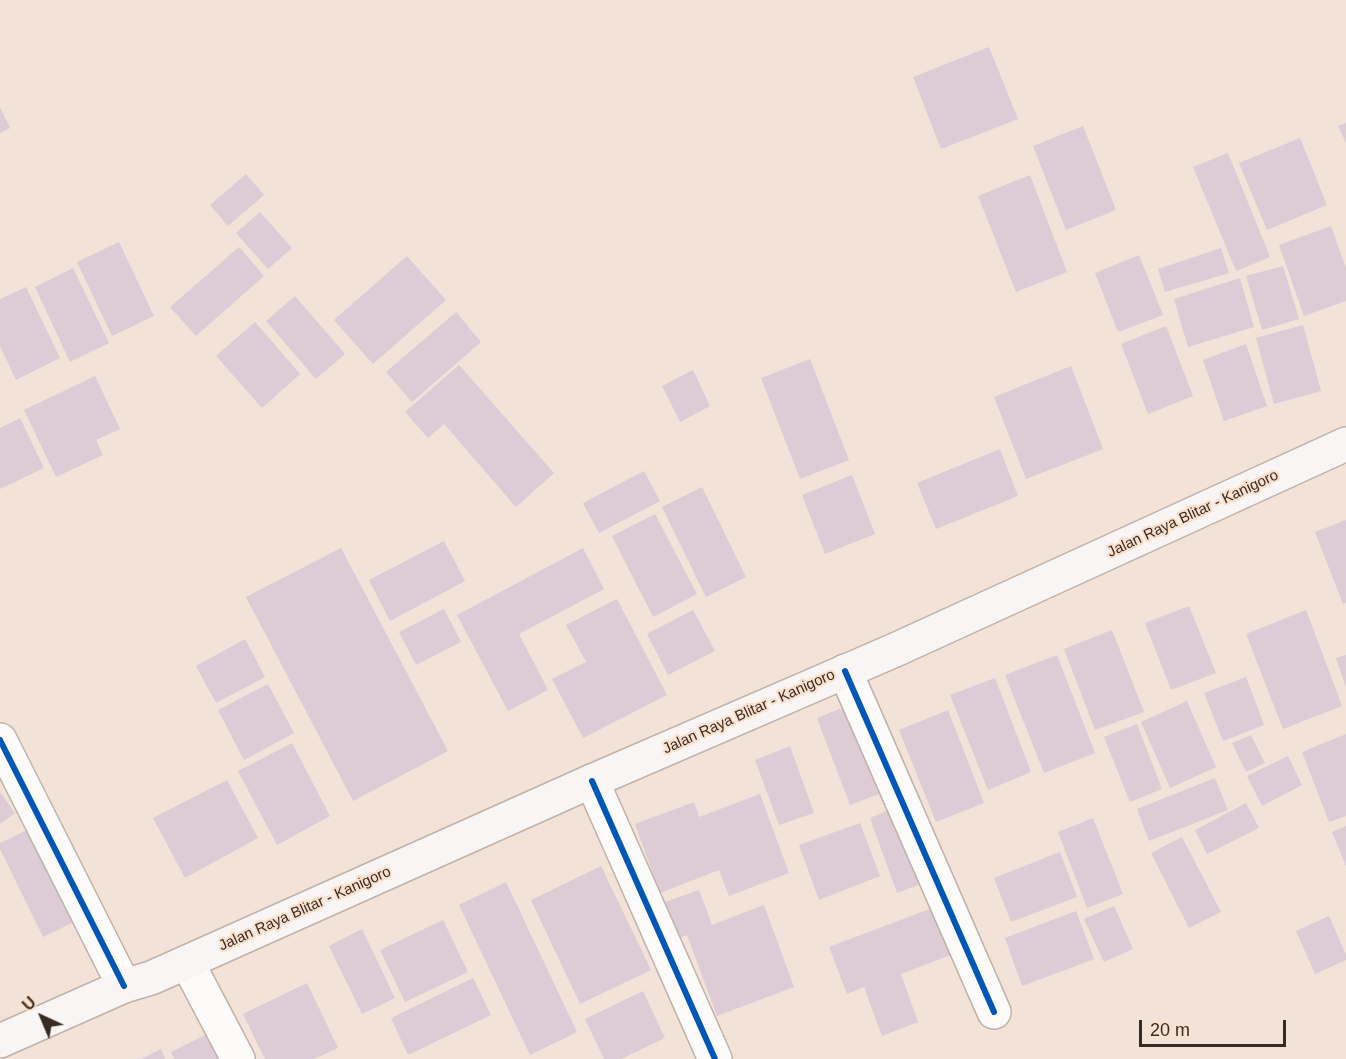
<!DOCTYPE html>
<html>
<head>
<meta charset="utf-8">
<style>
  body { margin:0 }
  #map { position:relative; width:1346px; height:1059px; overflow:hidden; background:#f2e2d7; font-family:Arial,sans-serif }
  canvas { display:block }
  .north { position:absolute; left:12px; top:987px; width:60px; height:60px; -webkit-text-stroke:4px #fde0cc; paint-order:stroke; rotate:316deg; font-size:16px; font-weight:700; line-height:24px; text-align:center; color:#372c24 }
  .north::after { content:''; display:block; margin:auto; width:21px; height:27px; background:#372c24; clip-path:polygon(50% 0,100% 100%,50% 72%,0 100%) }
  .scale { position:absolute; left:1139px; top:1020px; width:147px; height:27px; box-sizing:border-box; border:3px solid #372c24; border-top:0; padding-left:8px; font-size:18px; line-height:21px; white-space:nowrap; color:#372c24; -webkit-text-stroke:4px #fde0cc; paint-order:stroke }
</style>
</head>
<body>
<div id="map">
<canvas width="1346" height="1059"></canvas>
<div class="north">U</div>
<div class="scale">20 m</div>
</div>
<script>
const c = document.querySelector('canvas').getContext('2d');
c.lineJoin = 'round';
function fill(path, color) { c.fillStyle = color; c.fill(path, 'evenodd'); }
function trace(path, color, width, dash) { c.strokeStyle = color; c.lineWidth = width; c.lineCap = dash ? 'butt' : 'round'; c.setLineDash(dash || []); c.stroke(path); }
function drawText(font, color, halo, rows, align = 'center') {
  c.font = font + ' Arial,sans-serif'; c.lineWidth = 4.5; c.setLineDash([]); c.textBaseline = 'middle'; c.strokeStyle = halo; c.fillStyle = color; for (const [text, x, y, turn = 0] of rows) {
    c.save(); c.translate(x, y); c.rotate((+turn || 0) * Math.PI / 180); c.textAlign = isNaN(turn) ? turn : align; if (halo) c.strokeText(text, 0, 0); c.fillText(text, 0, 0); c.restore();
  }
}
const building = new Path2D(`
  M 989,47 L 1018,119 L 941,149 L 913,77 Z
  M 0,107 L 10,128 L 0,133 Z
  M 1346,123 L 1346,143 L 1338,126 Z
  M 1083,126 L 1116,210 L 1066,230 L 1033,146 Z
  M 1300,138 L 1327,205 L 1267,230 L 1239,163 Z
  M 1228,153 L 1270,257 L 1236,271 L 1193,167 Z
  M 246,174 L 264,195 L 228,226 L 210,205 Z
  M 1030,175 L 1067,272 L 1016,292 L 978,196 Z
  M 260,212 L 292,248 L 268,269 L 236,233 Z
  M 1331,226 L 1346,268 L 1346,301 L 1304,316 L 1279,245 Z
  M 119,242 L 154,316 L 112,336 L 77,262 Z
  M 239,247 L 264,276 L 196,336 L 170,307 Z
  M 1221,248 L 1229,273 L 1165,292 L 1158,269 Z
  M 1139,255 L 1163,315 L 1118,332 L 1095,273 Z
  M 407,256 L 446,300 L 373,364 L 334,320 Z
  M 1283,266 L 1299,319 L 1262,330 L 1246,276 Z
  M 73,268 L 109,343 L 70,362 L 35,287 Z
  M 1240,278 L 1254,327 L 1188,347 L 1174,299 Z
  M 26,287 L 60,358 L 16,380 L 0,346 L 0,299 Z
  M 295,296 L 345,354 L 316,379 L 266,321 Z
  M 456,312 L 481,342 L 412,402 L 386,372 Z
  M 255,322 L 300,374 L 262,408 L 216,356 Z
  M 1303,325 L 1321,391 L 1274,404 L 1256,338 Z
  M 1166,326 L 1193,396 L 1148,414 L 1121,344 Z
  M 1246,344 L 1267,406 L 1224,421 L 1203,360 Z
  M 810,359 L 849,460 L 800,479 L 761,378 Z
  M 459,365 L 554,473 L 516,507 L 444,424 L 428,438 L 405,412 Z
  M 1071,366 L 1103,449 L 1026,479 L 994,397 Z
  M 693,370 L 710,406 L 680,422 L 662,386 Z
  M 95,376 L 120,429 L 96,440 L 103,455 L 56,477 L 24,410 Z
  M 20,418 L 44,468 L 0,489 L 0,428 Z
  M 1000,449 L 1018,496 L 936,529 L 917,483 Z
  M 644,471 L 660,501 L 599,533 L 583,503 Z
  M 852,475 L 875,534 L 825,554 L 802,495 Z
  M 702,487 L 746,577 L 706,597 L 662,507 Z
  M 655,514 L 697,594 L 653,617 L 612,536 Z
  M 1346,520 L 1346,603 L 1343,604 L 1315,532 Z
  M 444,541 L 465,581 L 390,621 L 369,580 Z
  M 341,548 L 448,751 L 353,801 L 246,597 Z
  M 583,548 L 604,589 L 519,634 L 548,690 L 508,711 L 457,615 Z
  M 617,599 L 667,695 L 583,738 L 552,679 L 586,662 L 566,625 Z
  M 1189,606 L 1216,673 L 1171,690 L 1145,623 Z
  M 444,609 L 461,642 L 416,665 L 399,632 Z
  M 693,610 L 715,651 L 668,675 L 647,634 Z
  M 1306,610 L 1342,706 L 1283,729 L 1246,634 Z
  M 1112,630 L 1144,712 L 1095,730 L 1064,649 Z
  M 245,639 L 265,677 L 216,703 L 196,666 Z
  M 1057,655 L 1095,753 L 1044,773 L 1005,675 Z
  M 1346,655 L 1346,687 L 1336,658 Z
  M 1246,677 L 1264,725 L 1223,741 L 1204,693 Z
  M 995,678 L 1031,772 L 988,790 L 950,695 Z
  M 268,684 L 294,733 L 244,760 L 218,710 Z
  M 1187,701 L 1216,767 L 1170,788 L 1141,722 Z
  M 857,702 L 890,790 L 850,805 L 817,718 Z
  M 948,710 L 984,803 L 936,822 L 899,730 Z
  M 1137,724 L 1162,789 L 1130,802 L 1104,737 Z
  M 1346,734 L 1346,816 L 1329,822 L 1302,752 Z
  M 1251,735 L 1265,763 L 1246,772 L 1232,743 Z
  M 292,743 L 330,816 L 277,845 L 238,771 Z
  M 790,746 L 814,813 L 779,825 L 755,760 Z
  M 1288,756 L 1302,785 L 1262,806 L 1247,776 Z
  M 1215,778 L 1228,810 L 1149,841 L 1137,809 Z
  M 227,780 L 258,838 L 185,878 L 153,818 Z
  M 0,792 L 15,813 L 0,824 Z
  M 760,794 L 789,873 L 729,896 L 719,870 L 660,893 L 635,824 L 694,802 L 699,817 Z
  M 1246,803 L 1259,828 L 1207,854 L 1195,830 Z
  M 901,805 L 930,880 L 897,893 L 870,818 Z
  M 1093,818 L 1123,894 L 1087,908 L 1058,832 Z
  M 860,823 L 880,876 L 819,900 L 799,845 Z
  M 36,826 L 80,919 L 43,937 L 0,849 L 0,843 Z
  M 1346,826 L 1346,866 L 1332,832 Z
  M 1182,837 L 1221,912 L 1189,928 L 1151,853 Z
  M 1060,852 L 1077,897 L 1011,922 L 994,878 Z
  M 601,866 L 651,970 L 580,1004 L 531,900 Z
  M 506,882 L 577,1032 L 530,1055 L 459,905 Z
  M 699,890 L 712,925 L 764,905 L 794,987 L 717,1016 L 687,935 L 679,938 L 665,902 Z
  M 938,906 L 956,953 L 901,974 L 918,1022 L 882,1036 L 864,987 L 847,994 L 829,947 Z
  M 1114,906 L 1133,949 L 1104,962 L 1084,919 Z
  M 1076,911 L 1094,959 L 1022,986 L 1005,938 Z
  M 1329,916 L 1346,955 L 1346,960 L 1315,974 L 1296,931 Z
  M 443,920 L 468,972 L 405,1002 L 380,950 Z
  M 362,929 L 395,998 L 362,1014 L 329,946 Z
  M 473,978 L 491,1015 L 408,1055 L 391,1018 Z
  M 307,983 L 338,1048 L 314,1059 L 265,1059 L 243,1014 Z
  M 643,991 L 665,1038 L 621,1059 L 604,1059 L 585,1019 Z
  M 219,1028 L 234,1059 L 174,1059 L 171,1052 Z
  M 161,1049 L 165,1059 L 141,1059 Z`);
const street = new Path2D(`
  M 845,671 L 994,1012
  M 0,740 L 124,986
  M 592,781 L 715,1059
  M 187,962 L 238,1059`);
const secondary = new Path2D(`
  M 0,1041 L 124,986 L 151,978 L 187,962 L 592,781 L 895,650 L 1346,444`);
const cycleway = new Path2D(`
  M 845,671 L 994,1012
  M 0,740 L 124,986
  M 592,781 L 715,1059`);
const streetNames = [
  ["Jalan Raya Blitar - Kanigoro",1193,514,-25],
  ["Jalan Raya Blitar - Kanigoro",749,712,-24],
  ["Jalan Raya Blitar - Kanigoro",305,909,-24]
];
fill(building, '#ddcbd6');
trace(street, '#beb2aa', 36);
trace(secondary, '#beb2aa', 36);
trace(street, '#fdfbf9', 33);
trace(secondary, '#faf5f5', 33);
trace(cycleway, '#0057b8', 6);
drawText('15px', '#372c24', '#fde0cc', streetNames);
</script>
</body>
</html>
